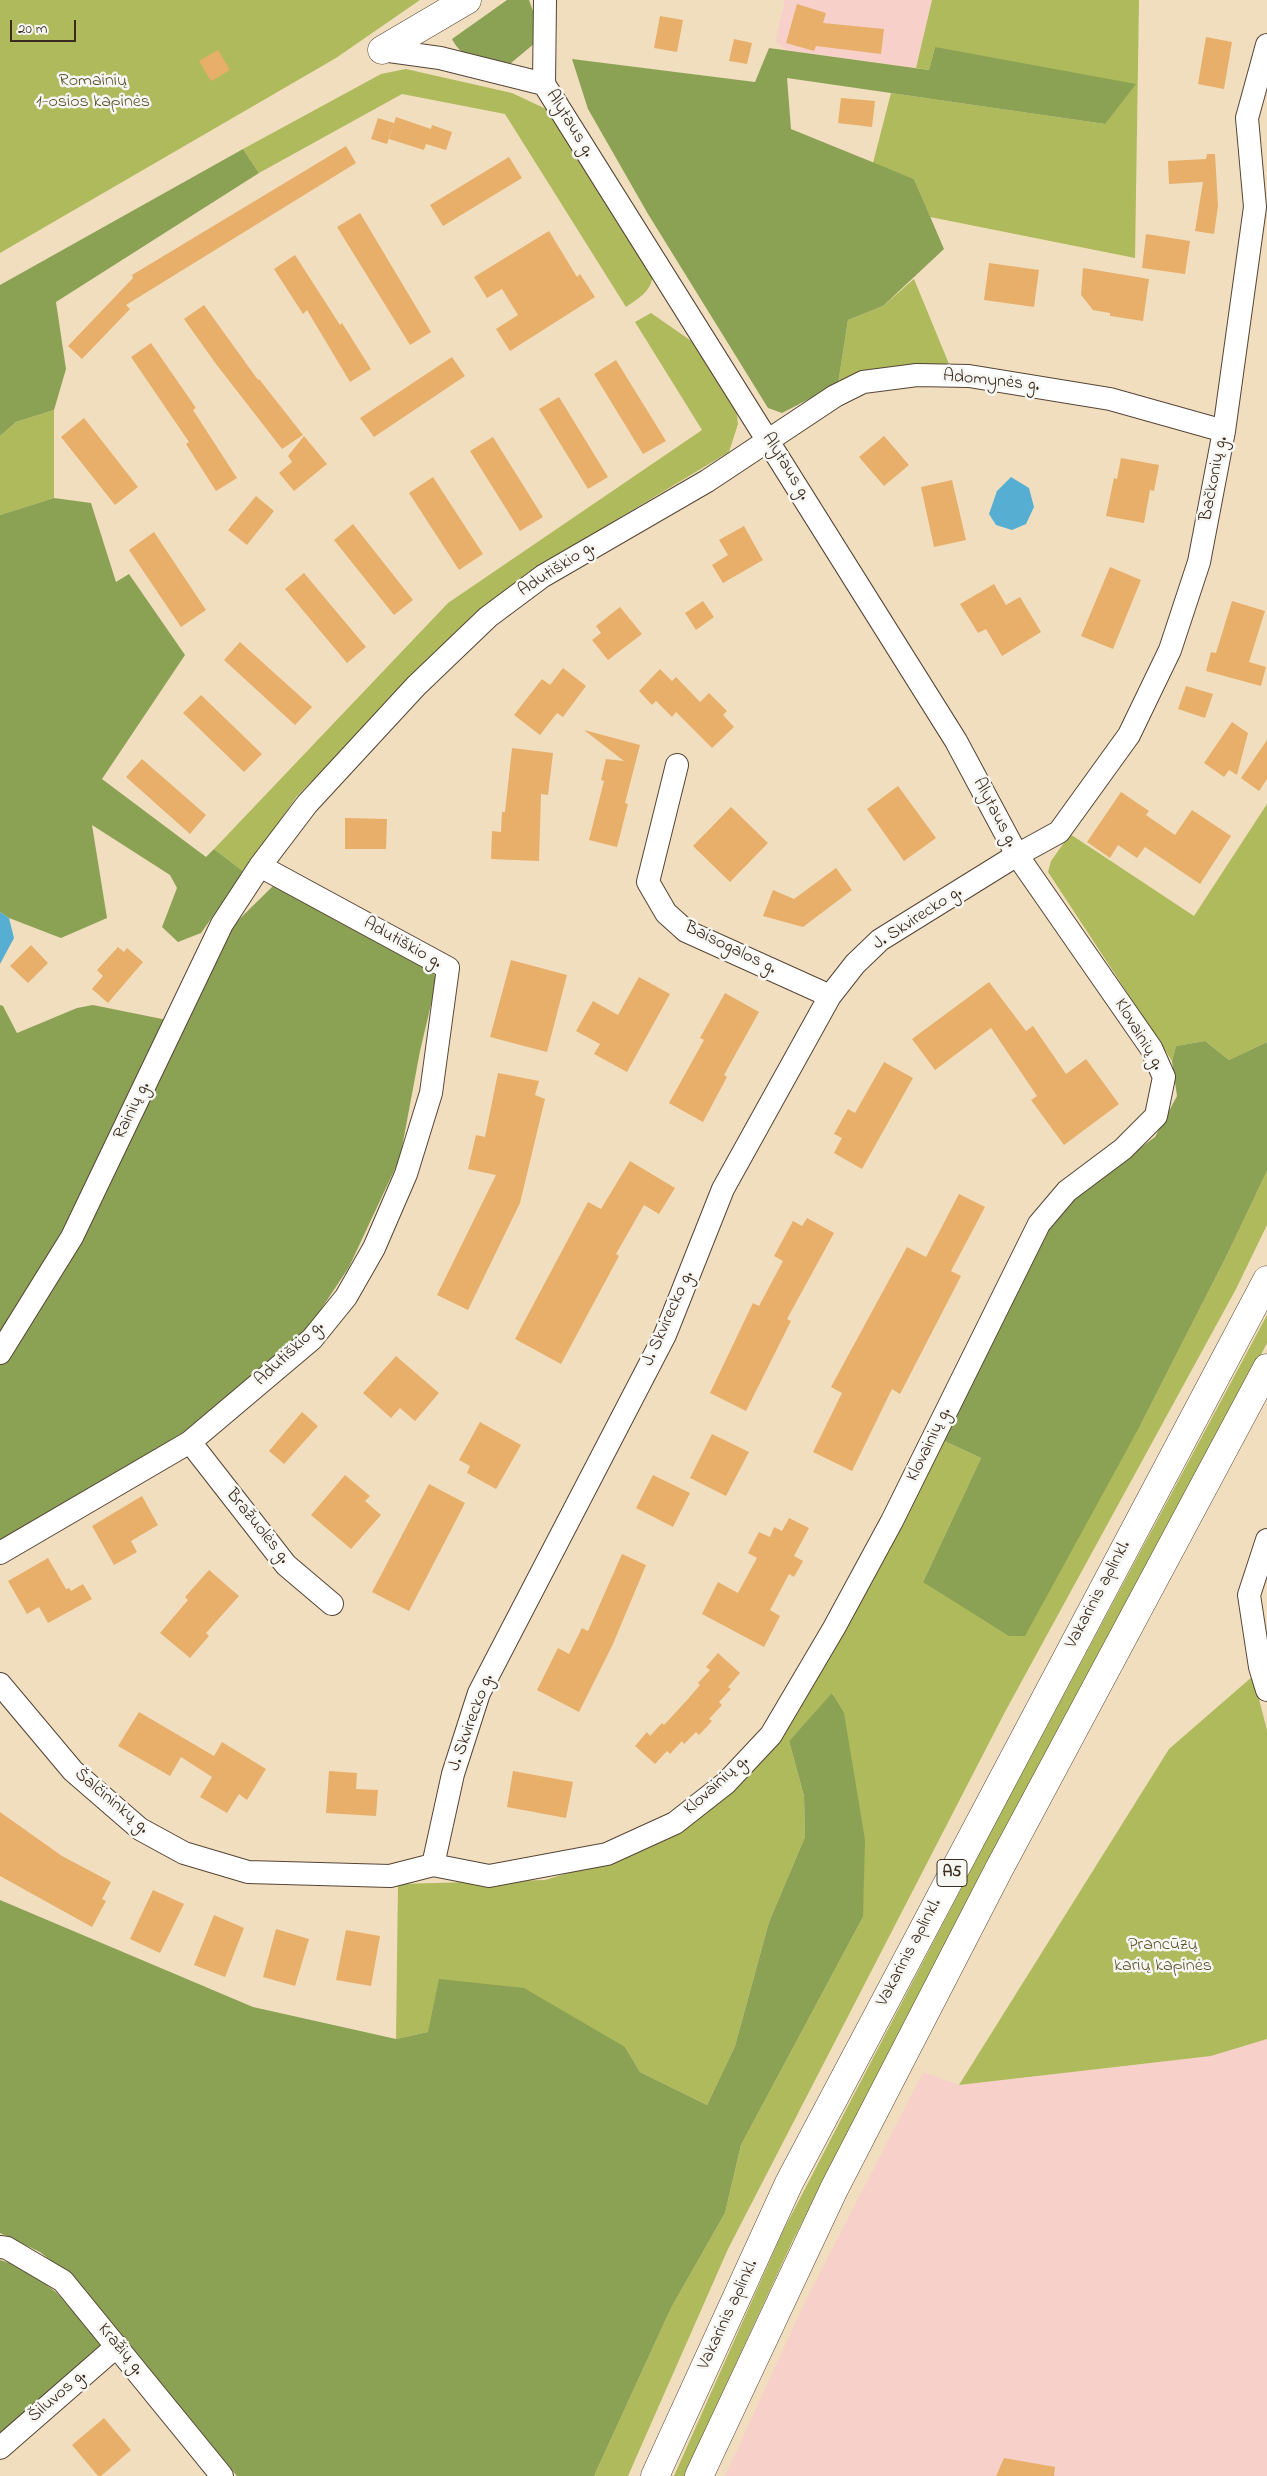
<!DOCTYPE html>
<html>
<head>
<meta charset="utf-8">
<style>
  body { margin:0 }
  #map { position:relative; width:1267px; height:2476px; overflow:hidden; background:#f1debf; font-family:"Indie Flower",sans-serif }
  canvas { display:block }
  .scale { position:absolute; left:10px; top:20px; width:66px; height:22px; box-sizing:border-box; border:2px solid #3b2a1e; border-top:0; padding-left:6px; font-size:15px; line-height:18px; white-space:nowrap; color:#3b2a1e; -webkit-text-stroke:4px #f6f6f2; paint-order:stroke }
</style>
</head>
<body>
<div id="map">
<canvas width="1267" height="2476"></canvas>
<div class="scale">20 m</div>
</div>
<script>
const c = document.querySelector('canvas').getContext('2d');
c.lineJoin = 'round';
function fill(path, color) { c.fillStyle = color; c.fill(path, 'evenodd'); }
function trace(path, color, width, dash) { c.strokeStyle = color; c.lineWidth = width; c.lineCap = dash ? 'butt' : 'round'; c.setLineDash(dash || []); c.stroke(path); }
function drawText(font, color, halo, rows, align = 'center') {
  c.font = font + ' "Indie Flower",sans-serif'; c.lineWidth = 5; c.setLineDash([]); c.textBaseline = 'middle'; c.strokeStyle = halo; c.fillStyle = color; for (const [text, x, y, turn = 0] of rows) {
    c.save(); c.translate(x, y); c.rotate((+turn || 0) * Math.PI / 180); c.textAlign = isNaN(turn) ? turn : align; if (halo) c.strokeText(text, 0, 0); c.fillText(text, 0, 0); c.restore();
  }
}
const built = new Path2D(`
  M 785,0 L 932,0 L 916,68 L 786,50 L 775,41 Z
  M 1267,2039 L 1267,2476 L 725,2476 L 803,2306 L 923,2072 L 959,2085 L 1211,2056 Z`);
const green = new Path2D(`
  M 0,0 L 420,0 L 336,58 L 0,253 Z
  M 932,0 L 1139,0 L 1135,258 L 930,217 L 914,179 L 873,163 L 891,93 L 1105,124 L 935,47 L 929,70 L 916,68 Z
  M 406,69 L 512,93 L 546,109 L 563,127 L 653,271 C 653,291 640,297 626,307 L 505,114 L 402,94 L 259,173 L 243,149 L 381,74 Z
  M 914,279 L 949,364 L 838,384 L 848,320 L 883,306 Z
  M 651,313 L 700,347 L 736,407 L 738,424 L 729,452 L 526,574 L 473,618 L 297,796 L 244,872 L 214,849 L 448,603 L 702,430 L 635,322 Z
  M 54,410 L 54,498 L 0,515 L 0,436 L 16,422 Z
  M 1267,804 L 1267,1042 L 1229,1060 L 1205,1041 L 1176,1046 L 1172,1061 L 1048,872 L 1051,861 L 1070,834 L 1194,916 Z
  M 1267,1171 L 1267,1225 L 1236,1289 L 1006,1710 L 728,2249 L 628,2476 L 594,2476 L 671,2308 L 725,2213 L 741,2145 L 863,1917 L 833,1693 L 789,1741 L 804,1796 L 805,1837 L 769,1922 L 735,2046 L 707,2105 L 640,2072 L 625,2047 L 428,2032 L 396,2039 L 398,1884 L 545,1880 L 611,1860 L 725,1792 L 940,1439 L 981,1458 L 923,1582 L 1141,1424 L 1227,1255 Z
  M 1267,1315 L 1267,1343 L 1221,1433 L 1008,1823 L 793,2240 L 684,2476 L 674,2476 L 783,2231 L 1000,1814 Z
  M 1253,1676 L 1267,1730 L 1267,2039 L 1211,2056 L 959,2085 L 1169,1749 Z`);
const forest = new Path2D(`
  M 507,0 L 529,0 L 541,33 L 535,43 L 511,63 C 488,62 463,62 452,39 Z
  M 935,47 L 1136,84 L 1105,124 L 787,78 L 791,129 L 914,179 L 944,249 L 883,306 L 848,320 L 838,384 L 782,413 L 768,408 L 648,214 L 588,109 L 572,59 L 755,82 L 769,48 L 929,70 Z
  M 243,149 L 259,173 L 56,302 L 66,369 L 54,410 L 16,422 L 0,436 L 0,285 Z
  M 54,498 L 91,503 L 116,582 L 129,574 L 185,655 L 102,779 L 206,857 L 214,849 L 244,872 L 201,933 L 178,942 L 162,927 L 177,888 L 170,875 L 92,825 L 107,918 L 61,938 L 9,918 L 0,912 L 0,515 Z
  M 273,886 L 430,967 L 437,979 L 420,1051 L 400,1158 L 349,1267 L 308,1329 L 185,1431 L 89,1492 L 0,1542 L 0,1005 L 3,1006 L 17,1033 L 77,1008 L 93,1005 L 177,1022 L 212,946 Z
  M 1205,1041 L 1229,1060 L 1267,1042 L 1267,1171 L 1227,1255 L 1141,1424 L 1025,1636 L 1009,1636 L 923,1582 L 981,1458 L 940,1439 L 1046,1231 L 1080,1192 L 1155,1137 L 1177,1096 L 1172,1061 L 1176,1046 Z
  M 832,1693 L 844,1713 L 865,1840 L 863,1917 L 741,2145 L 725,2213 L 671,2308 L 594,2476 L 237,2476 L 62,2270 L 40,2252 L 0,2233 L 0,1900 L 253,2007 L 396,2039 L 428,2032 L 439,1979 L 524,1988 L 625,2047 L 640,2072 L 707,2105 L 735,2046 L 769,1922 L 805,1837 L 804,1796 L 789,1741 Z
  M 0,2260 L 23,2267 L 56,2292 L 105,2344 L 0,2438 Z`);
const water = new Path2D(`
  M 1011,477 L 1029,488 L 1034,507 L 1026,524 L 1012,530 L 996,525 L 989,514 L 997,491 Z
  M 0,912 L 9,918 L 14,938 L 0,964 Z`);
const building = new Path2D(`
  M 797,4 L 826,13 L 823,23 L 884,29 L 881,54 L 816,46 L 814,51 L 786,43 Z
  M 660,16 L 683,20 L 677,52 L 654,48 Z
  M 1206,37 L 1232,42 L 1224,89 L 1198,84 Z
  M 734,39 L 752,43 L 747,64 L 729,61 Z
  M 218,50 L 230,70 L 211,81 L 199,61 Z
  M 841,98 L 875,101 L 872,127 L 838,123 Z
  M 396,117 L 431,129 L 432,125 L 452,132 L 446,150 L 426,144 L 424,150 L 389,139 Z
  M 378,118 L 394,123 L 387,144 L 371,139 Z
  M 346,146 L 356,163 L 126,305 L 130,309 L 82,359 L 68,346 L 133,278 L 132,275 Z
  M 1207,154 L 1215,154 L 1218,206 L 1214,234 L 1195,231 L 1203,182 L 1169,184 L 1168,161 L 1206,159 Z
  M 509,157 L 522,178 L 443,226 L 430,205 Z
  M 360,213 L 431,332 L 410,345 L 337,227 Z
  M 549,231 L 577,277 L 580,274 L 595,297 L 510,351 L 496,329 L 518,315 L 502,289 L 487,298 L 474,277 Z
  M 1146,234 L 1190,241 L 1185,274 L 1142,268 Z
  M 295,255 L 340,325 L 342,323 L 371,369 L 350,382 L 307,310 L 303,314 L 274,269 Z
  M 989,263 L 1039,270 L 1034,307 L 984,300 Z
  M 1083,268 L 1149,279 L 1143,321 L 1110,316 L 1110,313 L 1093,310 L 1081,295 Z
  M 204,305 L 258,380 L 259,379 L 303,435 L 282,449 L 216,364 L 184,319 Z
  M 151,343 L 196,408 L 193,410 L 237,478 L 216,491 L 186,444 L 189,442 L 131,357 Z
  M 452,357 L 465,376 L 374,437 L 360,418 Z
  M 616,360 L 666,441 L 643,454 L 594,374 Z
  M 559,397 L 608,477 L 588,489 L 539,409 Z
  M 84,418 L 138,487 L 115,505 L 61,437 Z
  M 304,436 L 327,464 L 294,491 L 279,473 L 292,462 L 288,456 Z
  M 884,436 L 909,465 L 884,486 L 859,457 Z
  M 493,437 L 543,517 L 520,531 L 470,451 Z
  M 1121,458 L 1159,465 L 1154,491 L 1150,490 L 1144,523 L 1106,516 L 1114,478 L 1117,479 Z
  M 433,477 L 483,554 L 459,570 L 409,493 Z
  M 952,480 L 966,540 L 934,547 L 921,487 Z
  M 256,496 L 274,511 L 247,545 L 228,530 Z
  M 353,524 L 413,600 L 394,615 L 334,540 Z
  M 744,526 L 763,560 L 723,583 L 712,565 L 728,555 L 719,540 Z
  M 154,532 L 206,610 L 181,627 L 129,550 Z
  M 1110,567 L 1141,580 L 1113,649 L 1081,636 Z
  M 304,573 L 366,647 L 347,663 L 285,589 Z
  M 994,584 L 1006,605 L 1020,597 L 1041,632 L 1002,656 L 986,629 L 978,633 L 960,604 Z
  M 703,601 L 714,617 L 696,630 L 685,613 Z
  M 1232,601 L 1265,611 L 1249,662 L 1266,667 L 1261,686 L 1206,671 L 1211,652 L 1216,653 Z
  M 620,607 L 642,634 L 608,660 L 592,640 L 601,633 L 596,626 Z
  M 240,642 L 312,707 L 295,725 L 224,660 Z
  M 563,668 L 586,686 L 563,717 L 557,713 L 540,735 L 514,715 L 542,679 L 550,685 Z
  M 660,669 L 672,681 L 676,677 L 700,702 L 709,693 L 727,711 L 723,715 L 734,727 L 712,748 L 676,712 L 672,717 L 656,701 L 652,705 L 639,691 Z
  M 1186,686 L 1213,694 L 1205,718 L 1178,709 Z
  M 201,695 L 262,754 L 244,772 L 183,713 Z
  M 1232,722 L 1248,733 L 1237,775 L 1229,770 L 1224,777 L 1204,763 Z
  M 584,730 L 640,745 L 625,803 L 628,804 L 617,847 L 589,840 L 604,781 L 601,780 L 606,759 L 624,761 Z
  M 1267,740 L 1267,779 L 1259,791 L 1241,778 Z
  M 512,748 L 553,753 L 548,795 L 541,794 L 539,861 L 491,859 L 492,831 L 501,832 L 502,812 L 505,812 Z
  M 142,759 L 206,815 L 190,834 L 126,777 Z
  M 898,786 L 936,838 L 904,861 L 867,809 Z
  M 1121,792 L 1149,811 L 1146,815 L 1175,835 L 1192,810 L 1231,836 L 1200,884 L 1145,847 L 1137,858 L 1118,845 L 1110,858 L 1087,842 Z
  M 731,807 L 768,843 L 730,882 L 693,846 Z
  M 345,818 L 387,819 L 386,849 L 345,849 Z
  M 836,868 L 852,890 L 803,927 L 763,916 L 773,890 L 794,899 Z
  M 31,945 L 48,963 L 28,983 L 10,966 Z
  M 118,947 L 124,952 L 127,948 L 143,962 L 108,1003 L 92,989 L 103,976 L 97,970 Z
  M 511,960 L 567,975 L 547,1052 L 490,1037 Z
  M 639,977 L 670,994 L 627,1072 L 594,1054 L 600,1044 L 576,1031 L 593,1001 L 618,1015 Z
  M 989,982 L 1026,1031 L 1033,1026 L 1066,1074 L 1086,1059 L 1119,1104 L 1064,1145 L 1031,1100 L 1037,1096 L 991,1028 L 935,1070 L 912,1039 Z
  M 725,993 L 759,1012 L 724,1075 L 727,1077 L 703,1122 L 669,1103 L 704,1040 L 700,1038 Z
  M 884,1062 L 913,1078 L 862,1169 L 834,1153 L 842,1138 L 834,1134 L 848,1109 L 855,1113 Z
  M 498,1073 L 539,1081 L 535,1095 L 545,1099 L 520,1203 L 468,1310 L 437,1295 L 496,1175 L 468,1169 L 476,1135 L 485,1137 Z
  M 630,1161 L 675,1188 L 659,1214 L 644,1205 L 616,1254 L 619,1256 L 561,1364 L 515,1339 L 588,1202 L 601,1209 Z
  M 959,1194 L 985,1207 L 951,1271 L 961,1276 L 900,1394 L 892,1389 L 852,1471 L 813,1452 L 842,1393 L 831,1387 L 907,1247 L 926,1257 Z
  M 807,1218 L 834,1233 L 787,1319 L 791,1321 L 746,1411 L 710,1393 L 753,1303 L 759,1306 L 783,1261 L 774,1256 L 793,1221 L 802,1226 Z
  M 396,1356 L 439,1393 L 415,1421 L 400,1408 L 391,1418 L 363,1393 Z
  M 302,1412 L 318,1426 L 284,1464 L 269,1451 Z
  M 480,1422 L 521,1445 L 496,1489 L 467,1473 L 470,1466 L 459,1460 Z
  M 712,1434 L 749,1452 L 726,1496 L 690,1478 Z
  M 345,1475 L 370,1496 L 365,1501 L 381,1515 L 351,1549 L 311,1515 Z
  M 653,1475 L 690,1493 L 673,1527 L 636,1508 Z
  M 429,1484 L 465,1503 L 409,1611 L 372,1592 Z
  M 142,1496 L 158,1525 L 131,1541 L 137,1552 L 114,1565 L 92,1526 Z
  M 789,1518 L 809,1528 L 794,1556 L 803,1561 L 794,1577 L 789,1574 L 770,1610 L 780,1616 L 764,1647 L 702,1614 L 718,1582 L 738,1593 L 757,1558 L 748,1553 L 759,1532 L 770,1537 L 774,1527 L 782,1531 Z
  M 622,1554 L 646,1565 L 613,1644 L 579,1712 L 537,1690 L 558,1648 L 569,1654 L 582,1628 L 588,1631 Z
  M 48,1558 L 66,1589 L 69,1588 L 71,1591 L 83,1584 L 92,1599 L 48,1623 L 39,1607 L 27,1614 L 8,1581 Z
  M 209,1570 L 239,1596 L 206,1633 L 209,1636 L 190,1658 L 160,1633 L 188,1600 L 185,1597 Z
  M 718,1653 L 740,1673 L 728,1687 L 731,1689 L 719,1702 L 722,1705 L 709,1719 L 712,1721 L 699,1735 L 696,1732 L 684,1744 L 682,1741 L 670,1754 L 667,1751 L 655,1764 L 635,1746 L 647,1732 L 650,1736 L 662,1723 L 664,1725 L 688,1699 L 700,1685 L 698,1683 L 710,1670 L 706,1667 Z
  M 139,1712 L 214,1756 L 222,1742 L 266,1769 L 247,1800 L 239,1794 L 227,1813 L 200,1797 L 212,1777 L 181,1757 L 170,1776 L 118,1746 Z
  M 329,1771 L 357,1773 L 356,1789 L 378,1790 L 376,1816 L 326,1813 Z
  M 513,1771 L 573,1782 L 566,1818 L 507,1807 Z
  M 0,1812 L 62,1856 L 111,1882 L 102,1899 L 106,1901 L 92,1927 L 0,1876 Z
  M 153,1890 L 184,1904 L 160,1953 L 130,1939 Z
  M 214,1915 L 244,1928 L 225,1977 L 194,1965 Z
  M 276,1929 L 309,1939 L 295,1986 L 263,1977 Z
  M 346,1930 L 380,1936 L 371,1986 L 336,1980 Z
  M 104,2418 L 131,2450 L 101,2476 L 98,2476 L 72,2445 Z
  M 1004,2458 L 1055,2467 L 1054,2476 L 996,2476 Z`);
const street = new Path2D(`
  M 382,50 L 440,58 L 544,84 L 545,0
  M 677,765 L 648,882 L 666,913 L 686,931 L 830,996
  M 0,1353 L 72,1237 L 222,924 L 260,866
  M 190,1442 L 286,1565 L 332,1604
  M 1267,1540 L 1249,1595 L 1260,1667 L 1267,1690
  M 0,1553 L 190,1442 L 312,1339 L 346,1297 L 374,1248 L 406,1174 L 431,1093 L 448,968 L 260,866 L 307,804 L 416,686 L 488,617 L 543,576 L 707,481 L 835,396 L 863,382 L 917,375 L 969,376 L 1110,399 L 1224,431
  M 0,1684 L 73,1771 L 140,1829 L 184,1853 L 248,1872 L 390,1876 L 433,1865 L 489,1876 L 607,1854 L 675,1823 L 726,1783 L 771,1735 L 834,1628 L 892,1521 L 1039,1224 L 1067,1191 L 1123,1149 L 1156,1116 L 1164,1077 L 1151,1048 L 1017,855 L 956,741 L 544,84
  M 433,1865 L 453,1774 L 479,1693 L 665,1335 L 723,1189 L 830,996 L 855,964 L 880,940 L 1017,855 L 1059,832 L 1129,735 L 1170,650 L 1199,562 L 1224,431 L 1255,207 L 1247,118 L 1267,45
  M 0,2247 L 7,2248 L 63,2281 L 222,2476
  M 0,2448 L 117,2346`);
const secondary = new Path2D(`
  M 382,50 L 467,0`);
const highway = new Path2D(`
  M 655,2476 L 789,2183 L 1267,1280
  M 699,2476 L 834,2189 L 998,1871 L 1267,1368`);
const shields = [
  [952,1873,30]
];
const shieldNames = [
  ["A5",952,1873]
];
const parkNames = [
  ["Romainių",93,82],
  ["1-osios kapinės",93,103],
  ["Prancūzų",1163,1946],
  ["karių kapinės",1163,1967]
];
const streetNames = [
  ["Alytaus g.",569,124,58],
  ["Adomynės g.",991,382,6],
  ["Alytaus g.",785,467,58],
  ["Bačkonių g.",1215,479,-79],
  ["Adutiškio g.",557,570,-33],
  ["Alytaus g.",994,813,62],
  ["J. Skvirecko g.",918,919,-33],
  ["Adutiškio g.",402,944,29],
  ["Baisogalos g.",730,949,26],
  ["Klovainių g.",1138,1035,59],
  ["Rainių g.",133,1111,-64],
  ["J. Skvirecko g.",669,1319,-66],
  ["Adutiškio g.",290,1354,-43],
  ["Klovainių g.",930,1445,-64],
  ["Bražuolės g.",257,1527,51],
  ["Vakarinis aplinkl.",1099,1595,-62],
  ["J. Skvirecko g.",472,1723,-70],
  ["Klovainių g.",717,1786,-42],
  ["Šalčininkų g.",111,1802,40],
  ["Vakarinis aplinkl.",910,1953,-62],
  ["Vakarinis aplinkl.",729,2315,-65],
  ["Kražių g.",120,2350,50],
  ["Šiluvos g.",58,2397,-41]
];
fill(built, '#f7d1c9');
fill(green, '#afba5c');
fill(forest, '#8ba254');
fill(water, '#56afd3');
fill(building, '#e7af6a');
trace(street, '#564536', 24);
trace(secondary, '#564536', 29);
trace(highway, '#564536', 29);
trace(street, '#fff', 22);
trace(secondary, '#fff', 28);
trace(highway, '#fff', 28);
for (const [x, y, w] of shields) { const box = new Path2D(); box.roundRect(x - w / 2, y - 13.5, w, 27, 4); c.fillStyle = '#f6f6f2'; c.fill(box); trace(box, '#3b2a1e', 1); }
drawText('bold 16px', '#3b2a1e', null, shieldNames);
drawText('18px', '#5e5531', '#f6f6f2', parkNames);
drawText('18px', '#3b2a1e', '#f6f6f2', streetNames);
</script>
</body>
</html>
